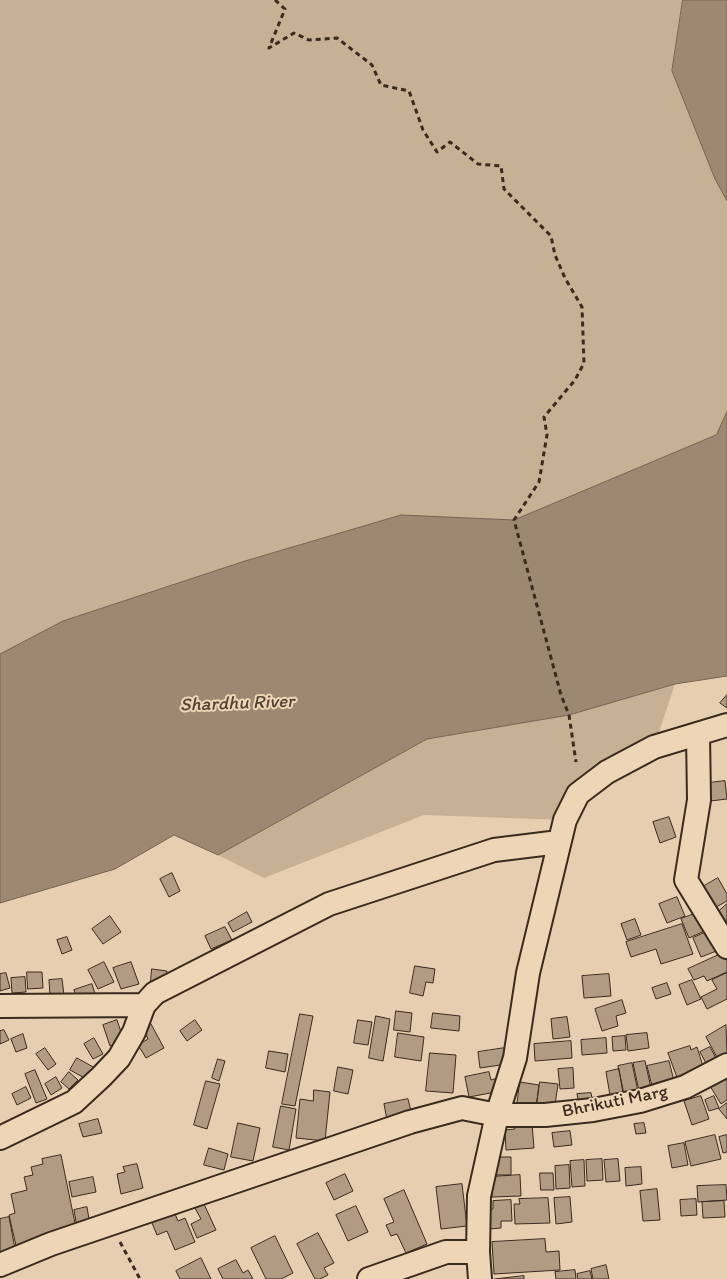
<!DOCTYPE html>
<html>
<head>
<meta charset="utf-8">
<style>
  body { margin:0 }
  canvas { display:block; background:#e6cfb0 }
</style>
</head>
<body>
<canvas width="727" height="1279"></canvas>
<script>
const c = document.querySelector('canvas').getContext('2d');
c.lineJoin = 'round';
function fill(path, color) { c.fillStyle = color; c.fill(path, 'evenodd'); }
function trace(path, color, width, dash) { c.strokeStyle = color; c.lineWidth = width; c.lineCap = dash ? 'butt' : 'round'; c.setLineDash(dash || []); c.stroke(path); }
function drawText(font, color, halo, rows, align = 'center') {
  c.font = font + ' Itim,sans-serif'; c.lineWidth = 4; c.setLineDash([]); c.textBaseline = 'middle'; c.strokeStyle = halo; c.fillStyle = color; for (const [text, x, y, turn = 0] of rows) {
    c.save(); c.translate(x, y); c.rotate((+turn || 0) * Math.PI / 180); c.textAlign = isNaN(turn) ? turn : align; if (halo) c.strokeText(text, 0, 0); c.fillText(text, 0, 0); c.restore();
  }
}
const green = new Path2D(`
  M 0,0 L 683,0 L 672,71 L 715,179 L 727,201 L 727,412 L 716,435 L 514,520 L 401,515 L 245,561 L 63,621 L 0,654 Z
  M 675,684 L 654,747 L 608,772 L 565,820 L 424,815 L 264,878 L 218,855 L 427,739 L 569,715 Z`);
const water = new Path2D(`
  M 683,0 L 727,0 L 727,201 L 715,179 L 672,71 Z
  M 727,412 L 727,676 L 675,684 L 569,715 L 427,739 L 218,855 L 174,835 L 115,869 L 0,903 L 0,654 L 63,621 L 245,561 L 401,515 L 514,520 L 716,435 Z`);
const building = new Path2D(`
  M 727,695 L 727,708 L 720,703 Z
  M 725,781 L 727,799 L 710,801 L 708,783 Z
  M 669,817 L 676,837 L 660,843 L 653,822 Z
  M 172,873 L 180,891 L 169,897 L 160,879 Z
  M 718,878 L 727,894 L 727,901 L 711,910 L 699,889 Z
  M 677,897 L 685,916 L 667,923 L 659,904 Z
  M 727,904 L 727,922 L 718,912 Z
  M 702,911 L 709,929 L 689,938 L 681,919 Z
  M 247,912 L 252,922 L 233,932 L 228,923 Z
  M 110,916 L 121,932 L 103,944 L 92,929 Z
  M 635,919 L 641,935 L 627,940 L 621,924 Z
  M 682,924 L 693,954 L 661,964 L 656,949 L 631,957 L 626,942 Z
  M 225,927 L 232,940 L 211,949 L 205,936 Z
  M 711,930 L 719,950 L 701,957 L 693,938 Z
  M 67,937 L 72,950 L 62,954 L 57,940 Z
  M 723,953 L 727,961 L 727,972 L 707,981 L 704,976 L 694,980 L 688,969 Z
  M 104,962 L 114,982 L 98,989 L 88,970 Z
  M 131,962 L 139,984 L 121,989 L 113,968 Z
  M 415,966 L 435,969 L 433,983 L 426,982 L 423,996 L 410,993 Z
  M 152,969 L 167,971 L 166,983 L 151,981 Z
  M 27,972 L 42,972 L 43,988 L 28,989 Z
  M 6,973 L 10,988 L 0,991 L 0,974 Z
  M 727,973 L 727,999 L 707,1009 L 701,997 L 717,989 L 712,980 Z
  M 609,974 L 611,996 L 584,998 L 582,976 Z
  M 25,977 L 26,992 L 12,993 L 11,978 Z
  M 62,979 L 64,995 L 50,996 L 49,980 Z
  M 692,980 L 701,999 L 687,1005 L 679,985 Z
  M 667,983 L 671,994 L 656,999 L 652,988 Z
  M 92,984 L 96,997 L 79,1003 L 74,990 Z
  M 622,1000 L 626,1013 L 616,1016 L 618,1026 L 602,1031 L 595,1009 Z
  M 396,1011 L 412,1013 L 410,1032 L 394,1030 Z
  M 433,1013 L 460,1016 L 459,1031 L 431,1028 Z
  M 300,1014 L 313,1016 L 295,1106 L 282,1104 Z
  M 376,1016 L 390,1019 L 383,1061 L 369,1058 Z
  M 567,1017 L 570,1037 L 553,1039 L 551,1019 Z
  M 117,1020 L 124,1041 L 110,1046 L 103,1025 Z
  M 195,1020 L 202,1030 L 187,1041 L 180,1031 Z
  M 358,1020 L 372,1022 L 368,1045 L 354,1043 Z
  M 151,1024 L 164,1048 L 146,1058 L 138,1045 L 148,1039 L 143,1029 Z
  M 726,1025 L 727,1054 L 718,1059 L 706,1037 Z
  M 4,1030 L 9,1040 L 0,1044 L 0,1031 Z
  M 398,1033 L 424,1037 L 421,1061 L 395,1057 Z
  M 647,1033 L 649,1048 L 628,1051 L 626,1035 Z
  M 23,1034 L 27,1048 L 16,1052 L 11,1039 Z
  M 625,1036 L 626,1050 L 613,1051 L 612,1037 Z
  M 94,1038 L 103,1054 L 93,1059 L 84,1044 Z
  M 606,1038 L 607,1053 L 582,1055 L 581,1040 Z
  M 571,1041 L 572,1058 L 535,1061 L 534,1044 Z
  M 690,1046 L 691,1050 L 697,1047 L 703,1066 L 690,1071 L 693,1079 L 679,1083 L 668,1053 Z
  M 710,1047 L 717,1060 L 707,1065 L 700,1052 Z
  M 45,1048 L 56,1064 L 48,1070 L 36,1054 Z
  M 505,1048 L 507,1064 L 480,1068 L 478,1052 Z
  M 269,1051 L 288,1054 L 285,1072 L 266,1068 Z
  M 430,1053 L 456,1055 L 453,1093 L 426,1091 Z
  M 77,1058 L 95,1068 L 88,1080 L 70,1070 Z
  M 218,1059 L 225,1061 L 219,1081 L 212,1078 Z
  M 645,1061 L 651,1088 L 639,1091 L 633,1063 Z
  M 669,1061 L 675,1085 L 653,1090 L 647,1066 Z
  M 632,1063 L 639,1096 L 625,1099 L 618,1066 Z
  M 338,1067 L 353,1070 L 348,1094 L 334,1091 Z
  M 573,1068 L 574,1088 L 560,1089 L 558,1069 Z
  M 619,1069 L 624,1099 L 611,1101 L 606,1072 Z
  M 35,1070 L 47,1099 L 36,1103 L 25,1074 Z
  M 69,1072 L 78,1080 L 69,1089 L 61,1082 Z
  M 489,1072 L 491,1080 L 498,1078 L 501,1091 L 469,1097 L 465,1077 Z
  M 727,1075 L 727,1100 L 721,1104 L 710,1086 Z
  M 56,1077 L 62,1088 L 51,1095 L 45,1084 Z
  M 206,1081 L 220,1084 L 207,1129 L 194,1125 Z
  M 520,1082 L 539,1085 L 536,1108 L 517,1106 Z
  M 540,1082 L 558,1084 L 555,1105 L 537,1103 Z
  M 26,1087 L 31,1098 L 17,1105 L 12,1094 Z
  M 314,1090 L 330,1092 L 325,1141 L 296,1138 L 300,1099 L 313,1101 Z
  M 591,1093 L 593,1103 L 579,1105 L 577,1094 Z
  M 701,1096 L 709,1119 L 692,1125 L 684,1101 Z
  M 714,1096 L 719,1108 L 709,1111 L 705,1100 Z
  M 408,1099 L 412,1115 L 387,1120 L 384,1104 Z
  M 727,1103 L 727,1119 L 719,1109 Z
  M 281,1106 L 296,1109 L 289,1150 L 273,1147 Z
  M 98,1119 L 102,1133 L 83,1137 L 79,1124 Z
  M 238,1123 L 260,1128 L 253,1161 L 231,1157 Z
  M 532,1123 L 534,1148 L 506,1150 L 505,1130 L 515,1129 L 514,1125 Z
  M 644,1123 L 646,1133 L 636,1134 L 634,1124 Z
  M 570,1131 L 572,1145 L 554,1147 L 552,1133 Z
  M 715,1135 L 721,1159 L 691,1166 L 685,1142 Z
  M 727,1135 L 727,1152 L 723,1153 L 719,1137 Z
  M 684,1143 L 688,1165 L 672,1168 L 668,1146 Z
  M 209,1148 L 228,1154 L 224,1170 L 204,1165 Z
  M 61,1155 L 76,1228 L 17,1250 L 9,1215 L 15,1213 L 11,1194 L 27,1190 L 24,1177 L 33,1175 L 31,1167 L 43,1164 L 42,1159 Z
  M 492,1157 L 511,1157 L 511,1175 L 492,1175 Z
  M 602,1159 L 603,1180 L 587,1181 L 586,1160 Z
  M 618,1159 L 620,1181 L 606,1182 L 604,1160 Z
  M 584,1160 L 585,1186 L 572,1187 L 570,1161 Z
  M 137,1164 L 143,1188 L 121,1194 L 117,1174 L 125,1172 L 123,1167 Z
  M 569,1165 L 570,1188 L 556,1189 L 555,1166 Z
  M 641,1167 L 642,1184 L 626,1186 L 625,1168 Z
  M 540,1173 L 553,1173 L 554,1190 L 541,1190 Z
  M 345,1174 L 353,1191 L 334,1200 L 326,1183 Z
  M 520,1175 L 521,1196 L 492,1197 L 491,1177 Z
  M 93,1177 L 96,1192 L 72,1197 L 69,1182 Z
  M 462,1184 L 467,1226 L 441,1229 L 436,1187 Z
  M 726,1185 L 727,1200 L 698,1202 L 697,1186 Z
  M 657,1189 L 660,1220 L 643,1221 L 640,1191 Z
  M 404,1190 L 427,1244 L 406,1253 L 397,1234 L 391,1236 L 386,1225 L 394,1222 L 384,1199 Z
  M 570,1197 L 572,1222 L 556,1224 L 554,1198 Z
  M 548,1198 L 550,1223 L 515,1224 L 514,1204 L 520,1204 L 519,1199 Z
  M 696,1199 L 697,1215 L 681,1216 L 680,1200 Z
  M 511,1200 L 512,1221 L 501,1221 L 501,1228 L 489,1229 L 488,1210 L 493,1209 L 493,1201 Z
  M 724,1201 L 725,1217 L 703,1218 L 702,1202 Z
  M 204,1204 L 216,1230 L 197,1238 L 191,1224 L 201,1219 L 195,1208 Z
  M 356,1206 L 368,1232 L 348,1241 L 336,1215 Z
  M 87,1207 L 90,1225 L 77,1227 L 74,1210 Z
  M 175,1214 L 178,1221 L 185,1218 L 195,1242 L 175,1250 L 167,1231 L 157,1235 L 152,1223 Z
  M 9,1217 L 15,1249 L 0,1252 L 0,1219 Z
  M 318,1233 L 334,1263 L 324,1268 L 328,1275 L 320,1279 L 315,1279 L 297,1244 Z
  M 275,1236 L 293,1273 L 281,1279 L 266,1279 L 251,1248 Z
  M 545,1239 L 546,1252 L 559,1251 L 560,1270 L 494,1274 L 492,1242 Z
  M 201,1258 L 211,1279 L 180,1279 L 176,1271 Z
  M 236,1260 L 243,1273 L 248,1270 L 253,1279 L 223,1279 L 218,1269 Z
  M 606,1265 L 609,1279 L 593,1279 L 591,1269 Z
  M 575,1270 L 576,1279 L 556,1279 L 555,1272 Z
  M 590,1271 L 592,1279 L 578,1279 L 577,1274 Z
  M 524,1276 L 524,1279 L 495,1279 Z`);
const path = new Path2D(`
  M 275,0 L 285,9 L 269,48 L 294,33 L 309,40 L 337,38 L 372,65 L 381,85 L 409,91 L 423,130 L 437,152 L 450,142 L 478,164 L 501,166 L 504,189 L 551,236 L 555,255 L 565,278 L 582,307 L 584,363 L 575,380 L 544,417 L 547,435 L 539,482 L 514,520 L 561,695 L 569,715 L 576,762
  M 120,1242 L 140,1279`);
const minor = new Path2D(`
  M 698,734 L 699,800 L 686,880 L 727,947
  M 0,1006 L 144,1005
  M 0,1138 L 74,1102 L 101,1077 L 119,1058 L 134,1032 L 144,1005 L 155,993 L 329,904 L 494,850 L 559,842
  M 0,1265 L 51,1244 L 410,1122 L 462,1108 L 497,1115 L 545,1115 L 593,1110 L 640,1101 L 685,1087 L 727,1065
  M 369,1279 L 446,1252 L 478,1252
  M 480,1279 L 478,1252 L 479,1196 L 497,1115 L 515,1058 L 528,973 L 565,820 L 578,794 L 607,772 L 654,747 L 727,725`);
const streetNames = [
  ["Bhrikuti Marg",615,1102,-11]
];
const waterNames = [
  ["Shardhu River",237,704,-2]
];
fill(green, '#c6b195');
fill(water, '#9d8972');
trace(water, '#766350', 1);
fill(building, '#b19c83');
trace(building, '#3b2a1e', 1);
trace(minor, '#3b2a1e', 26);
trace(path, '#3b2a1e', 3, [5, 4]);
trace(minor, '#edd6b6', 22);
drawText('18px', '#3b2a1e', '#edd6b6', streetNames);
drawText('italic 19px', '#544233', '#edd6b6', waterNames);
</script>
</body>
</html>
